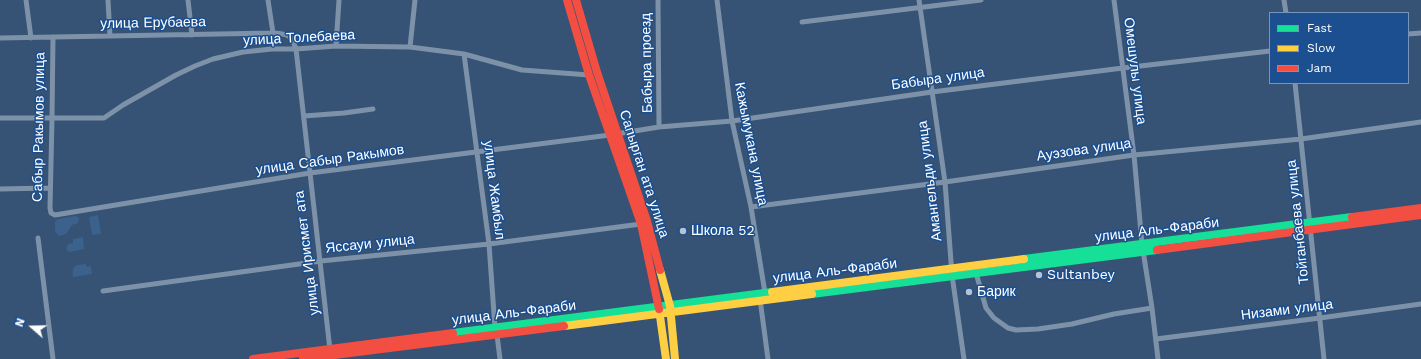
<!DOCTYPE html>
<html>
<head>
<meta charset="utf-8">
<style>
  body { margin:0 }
  #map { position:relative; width:1421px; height:359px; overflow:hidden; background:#365274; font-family:"Work Sans",sans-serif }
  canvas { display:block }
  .legend { position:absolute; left:1269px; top:12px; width:140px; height:72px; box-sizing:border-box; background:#1b4f8f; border:1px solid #7695bc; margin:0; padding:5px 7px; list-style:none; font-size:12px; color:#fff }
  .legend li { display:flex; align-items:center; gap:8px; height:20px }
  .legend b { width:20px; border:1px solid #7695bc }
  .north { position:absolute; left:12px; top:307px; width:40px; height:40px; -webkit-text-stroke:3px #1b4f8f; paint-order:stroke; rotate:290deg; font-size:11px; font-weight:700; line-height:16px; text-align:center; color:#fff }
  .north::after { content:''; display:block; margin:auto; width:14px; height:18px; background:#fff; clip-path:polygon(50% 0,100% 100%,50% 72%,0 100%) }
</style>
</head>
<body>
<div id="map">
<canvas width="1421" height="359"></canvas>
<ul class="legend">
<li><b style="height:5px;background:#16e098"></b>Fast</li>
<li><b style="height:5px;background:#ffcf43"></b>Slow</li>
<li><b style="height:5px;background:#f24e42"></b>Jam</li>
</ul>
<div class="north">N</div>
</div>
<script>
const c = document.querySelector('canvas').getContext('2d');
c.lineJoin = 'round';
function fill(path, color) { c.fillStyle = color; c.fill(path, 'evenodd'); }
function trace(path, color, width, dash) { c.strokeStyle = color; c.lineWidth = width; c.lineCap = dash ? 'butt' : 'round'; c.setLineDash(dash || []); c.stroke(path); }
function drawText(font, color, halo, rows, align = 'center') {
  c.font = font + ' "Work Sans",sans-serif'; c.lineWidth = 3; c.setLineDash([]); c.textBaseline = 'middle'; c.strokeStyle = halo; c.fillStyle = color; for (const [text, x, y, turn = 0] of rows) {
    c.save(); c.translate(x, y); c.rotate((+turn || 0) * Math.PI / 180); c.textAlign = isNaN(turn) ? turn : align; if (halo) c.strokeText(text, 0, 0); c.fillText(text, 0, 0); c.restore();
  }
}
const water = new Path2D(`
  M 98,215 L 101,234 L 92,235 L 89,217 Z
  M 76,216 L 79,218 L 78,223 L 72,225 L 66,234 L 59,236 L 55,231 L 55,221 L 58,219 Z
  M 83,237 L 84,249 L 69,252 L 66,249 L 68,244 L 73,243 L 73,239 Z
  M 86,264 L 87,267 L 91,266 L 92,274 L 73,277 C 71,264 76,265 86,264 Z`);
const street = new Path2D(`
  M 26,0 L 31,38
  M 108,0 L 110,36
  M 188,0 L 192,35
  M 268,0 L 273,33
  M 658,0 L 659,127
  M 717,0 L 732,121 L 751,207 L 765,293
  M 919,0 L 945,182 L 952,275 L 964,359
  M 1114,0 L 1134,155 L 1142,244 L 1152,308 L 1158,359
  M 1284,0 L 1286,13
  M 802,22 L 981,0
  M 1408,34 L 1421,33
  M 53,37 L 52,119 L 50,208 L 51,213 L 55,215 L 310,173 L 610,135 L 659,127 L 732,121 L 932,92 L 1123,68 L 1270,51
  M 0,38 L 273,33 C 288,34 291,34 296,49 L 330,350
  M 336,46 L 339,0
  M 410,47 L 415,0
  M 464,54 L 489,244 L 495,328
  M 1295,83 L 1324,359
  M 304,116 L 344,113 L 373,109
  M 0,118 L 104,118 L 123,105 L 176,75 L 195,66 L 213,59 L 243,52 L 272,49 L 296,49 L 336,46 L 410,47 L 464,54 L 522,70 L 589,75
  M 0,189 L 49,188
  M 751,207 L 945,182 L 1134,155 L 1301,139 L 1421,122
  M 38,238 L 53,359
  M 976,273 L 986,308 L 994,318 L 1008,328 L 1016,330 L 1038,329 L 1072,324 L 1114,314 L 1152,308
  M 103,291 L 321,261 L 489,244 L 641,224
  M 760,299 L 768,359
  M 497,335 L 500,359
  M 1156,339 L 1320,318 L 1421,304`);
const fast = new Path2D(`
  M 1024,259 L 1352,217
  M 812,294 L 1157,250
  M 453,333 L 772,292`);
const slow = new Path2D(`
  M 660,270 L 670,306 L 675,359
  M 772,292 L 1024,259
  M 659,309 L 666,359
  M 564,326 L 812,294`);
const jam = new Path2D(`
  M 567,0 L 589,75 L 641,224 L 659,309
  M 576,0 L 597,72 L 647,221 L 660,270
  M 1352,217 L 1421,208
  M 1157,250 L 1421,215
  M 253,359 L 453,333
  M 303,359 L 564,326`);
const markers = [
  [683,231,4,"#b9c2ce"],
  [1039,275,4,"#b9c2ce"],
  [969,292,4,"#b9c2ce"]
];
const streetNames = [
  ["улица Ерубаева",153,23,-1],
  ["улица Толебаева",299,38,-3],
  ["Бабыра проезд",647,63,-91],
  ["Омешулы улица",1135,71,83],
  ["Бабыра улица",938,79,-8],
  ["Сабыр Ракымов улица",39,127,-89],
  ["Кажымукана улица",751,144,79],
  ["Ауэзова улица",1084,150,-8],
  ["улица Сабыр Ракымов",330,160,-8],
  ["Сапырган ата улица",644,174,72],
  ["Амангельди улица",930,181,-97],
  ["улица Жамбыл",494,190,83],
  ["Тойганбаева улица",1298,222,-96],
  ["улица Аль-Фараби",1157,230,-7],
  ["Яссауи улица",370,244,-6],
  ["улица Ирисмет ата",307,253,-97],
  ["улица Аль-Фараби",835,271,-7],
  ["Низами улица",1287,310,-7],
  ["улица Аль-Фараби",514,313,-7]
];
const poiNames = [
  ["Школа 52",691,231],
  ["Sultanbey",1047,275],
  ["Барик",977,292]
];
fill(water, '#3b618d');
trace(street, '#7d92a8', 5);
trace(fast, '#16e098', 8);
trace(slow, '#ffcf43', 8);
trace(jam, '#f24e42', 8);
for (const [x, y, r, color] of markers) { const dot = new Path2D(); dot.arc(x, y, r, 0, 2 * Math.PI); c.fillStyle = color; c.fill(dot); trace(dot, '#1b4f8f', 1.5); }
drawText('14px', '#fff', '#1b4f8f', streetNames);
drawText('14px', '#fff', '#1b4f8f', poiNames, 'left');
</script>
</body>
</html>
